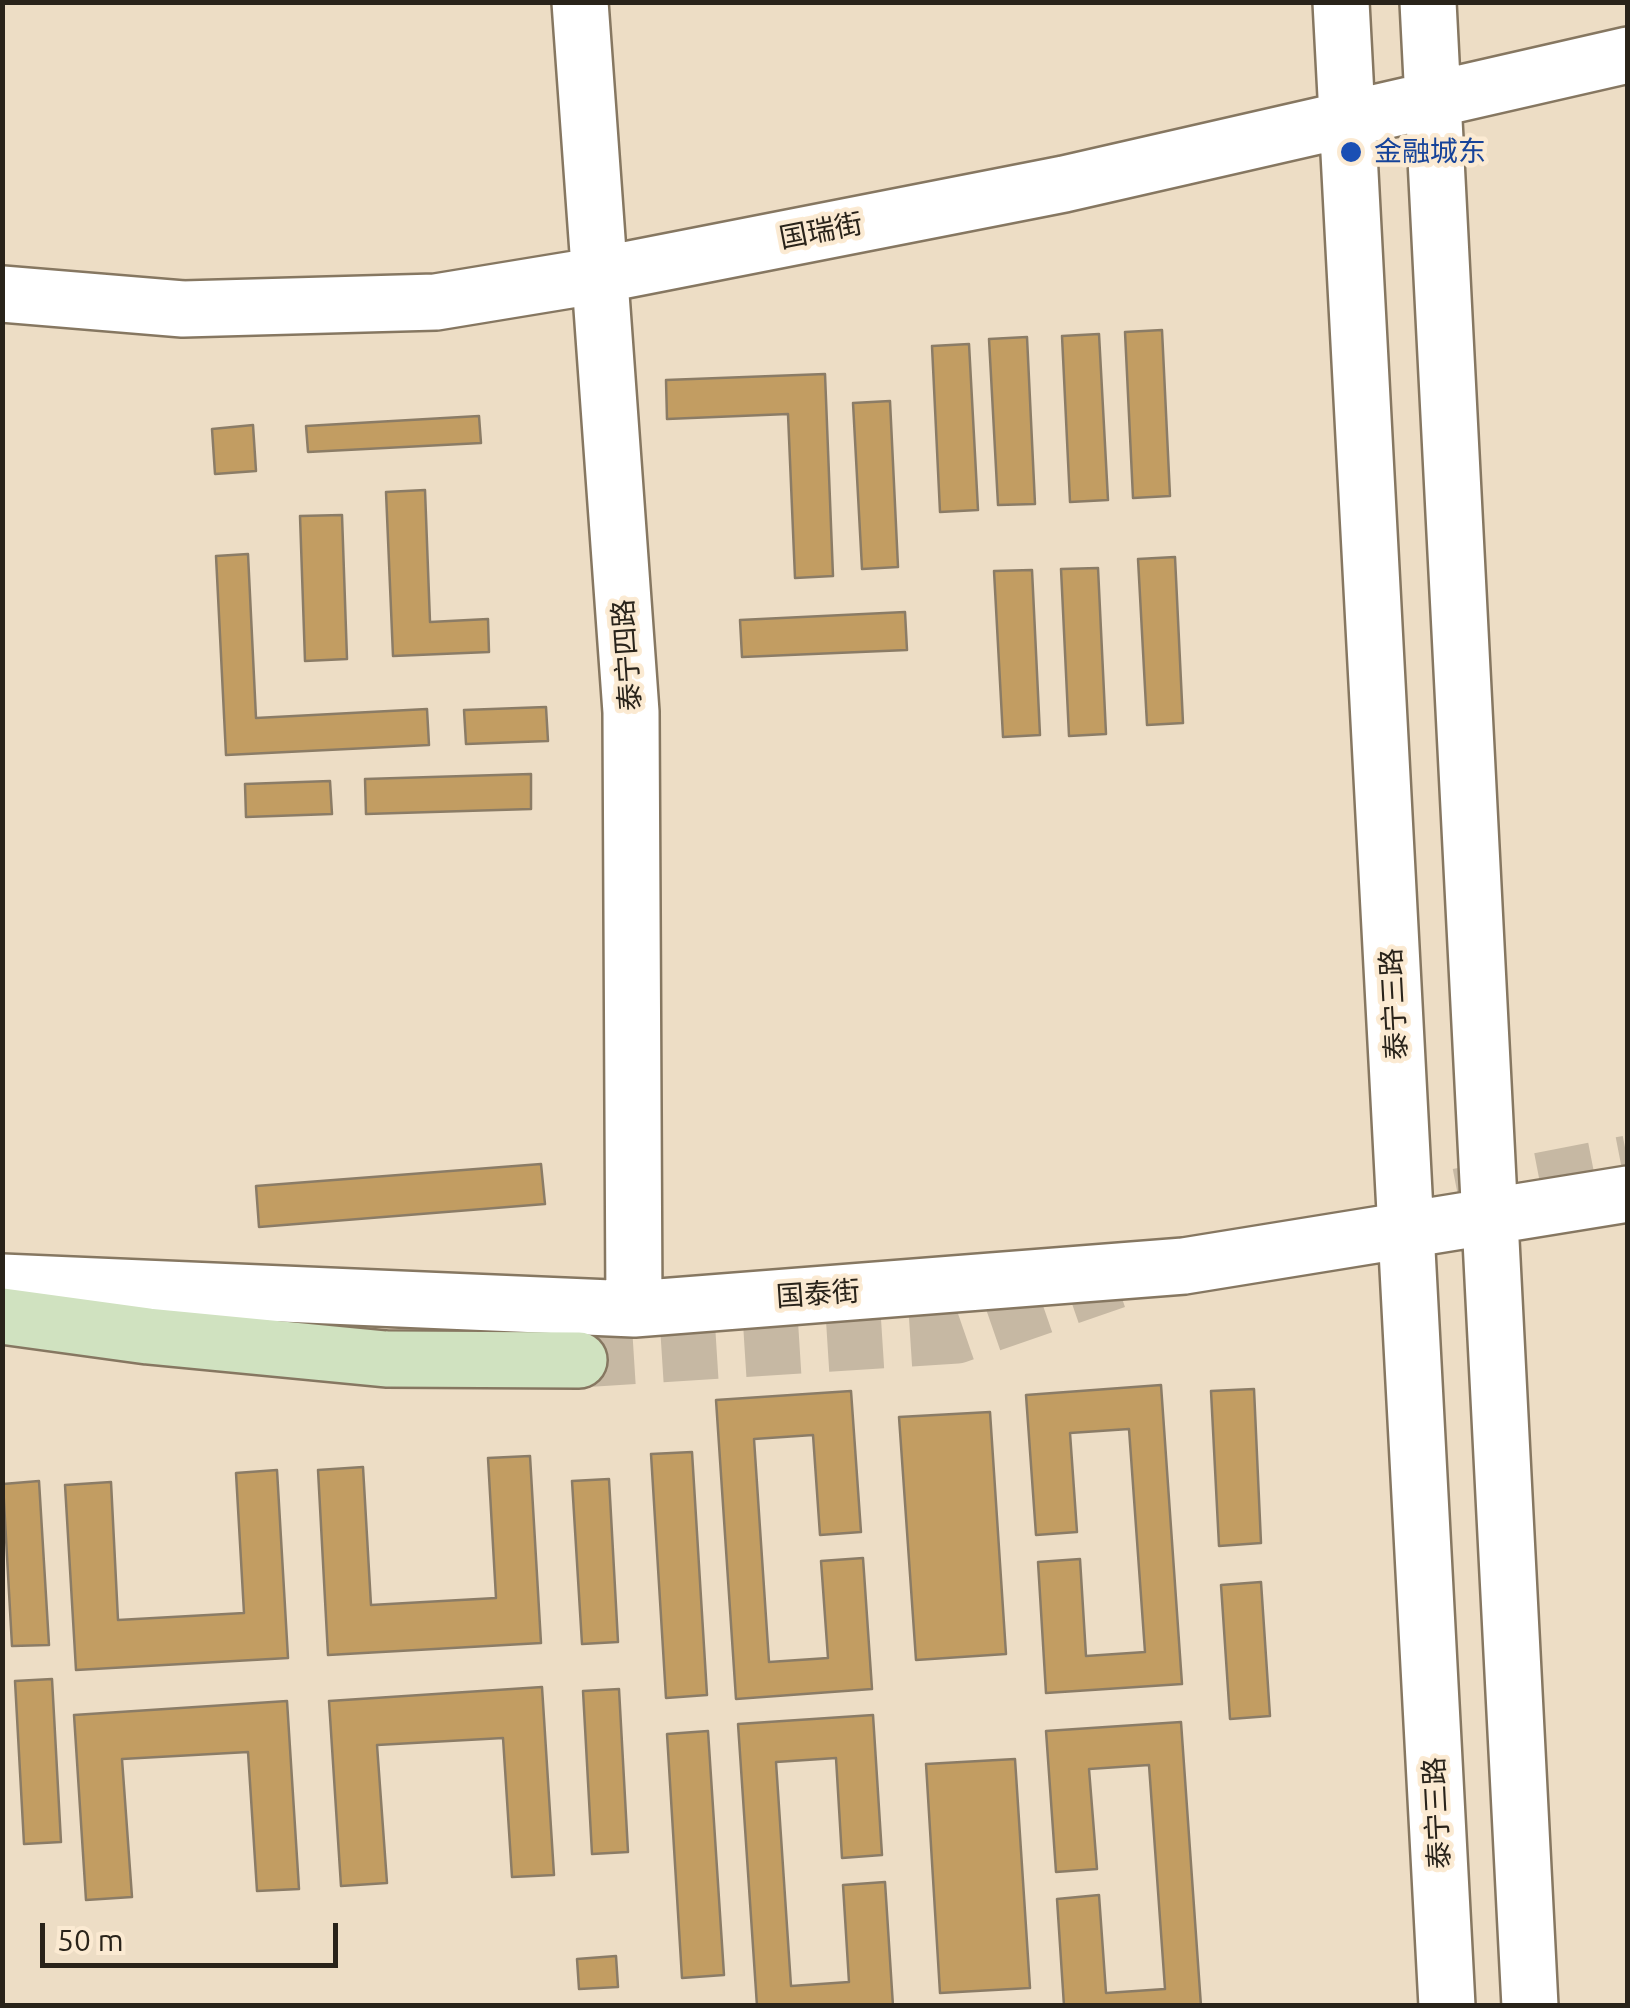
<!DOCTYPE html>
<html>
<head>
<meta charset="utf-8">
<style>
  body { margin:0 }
  #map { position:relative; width:1630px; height:2008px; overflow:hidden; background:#edddc5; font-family:Ubuntu,sans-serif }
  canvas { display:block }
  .frame { position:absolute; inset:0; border:5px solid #29231a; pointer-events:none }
  .scale { position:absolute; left:40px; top:1923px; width:298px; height:45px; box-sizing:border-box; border:5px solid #29231a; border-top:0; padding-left:12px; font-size:30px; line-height:35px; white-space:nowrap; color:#29231a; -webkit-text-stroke:8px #fbead2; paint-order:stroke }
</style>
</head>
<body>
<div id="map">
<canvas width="1630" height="2008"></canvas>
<div class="frame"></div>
<div class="scale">50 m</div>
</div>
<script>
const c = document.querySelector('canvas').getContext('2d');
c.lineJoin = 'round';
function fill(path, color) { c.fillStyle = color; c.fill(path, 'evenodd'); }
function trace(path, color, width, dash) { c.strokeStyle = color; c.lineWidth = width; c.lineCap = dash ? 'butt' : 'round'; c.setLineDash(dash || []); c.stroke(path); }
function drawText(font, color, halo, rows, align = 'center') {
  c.font = font + ' Ubuntu,"Noto Sans SC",sans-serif'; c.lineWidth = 9; c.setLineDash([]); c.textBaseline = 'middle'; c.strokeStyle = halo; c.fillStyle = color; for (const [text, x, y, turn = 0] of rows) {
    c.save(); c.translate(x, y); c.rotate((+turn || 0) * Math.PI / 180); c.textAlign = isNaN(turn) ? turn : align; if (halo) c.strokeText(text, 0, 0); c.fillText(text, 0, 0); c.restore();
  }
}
const building = new Path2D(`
  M 1162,330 L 1170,496 L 1133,498 L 1125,332 Z
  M 1099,334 L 1108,500 L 1070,502 L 1062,336 Z
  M 1027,337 L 1035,504 L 998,505 L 989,339 Z
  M 969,344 L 978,510 L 940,512 L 932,346 Z
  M 825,374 L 833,576 L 795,578 L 788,414 L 667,419 L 666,380 Z
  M 890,401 L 898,567 L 862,569 L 853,403 Z
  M 479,416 L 481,443 L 308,452 L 306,426 Z
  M 253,425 L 256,471 L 215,474 L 212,429 Z
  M 425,490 L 430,622 L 488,619 L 489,652 L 393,656 L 386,492 Z
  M 342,515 L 347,659 L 305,661 L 300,516 Z
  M 248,554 L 256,718 L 427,709 L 429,745 L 226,755 L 216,556 Z
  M 1175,557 L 1183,723 L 1147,725 L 1138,559 Z
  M 1098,568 L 1106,734 L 1069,736 L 1061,569 Z
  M 1032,570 L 1040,735 L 1003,737 L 994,571 Z
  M 905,612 L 907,650 L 742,657 L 740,620 Z
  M 546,707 L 548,741 L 466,744 L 464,710 Z
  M 531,774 L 531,809 L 366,814 L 365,779 Z
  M 330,781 L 332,814 L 246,817 L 245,784 Z
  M 541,1164 L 545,1204 L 259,1227 L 256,1186 Z
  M 1161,1385 L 1182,1684 L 1046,1693 L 1038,1562 L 1080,1559 L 1086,1656 L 1145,1652 L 1129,1429 L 1070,1433 L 1077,1532 L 1036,1535 L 1026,1395 Z
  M 1254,1389 L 1261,1543 L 1219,1546 L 1211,1391 Z
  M 851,1391 L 861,1532 L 820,1535 L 813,1435 L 754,1439 L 769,1662 L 828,1658 L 821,1561 L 863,1558 L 872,1689 L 736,1699 L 716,1400 Z
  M 990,1412 L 1006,1654 L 916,1660 L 899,1417 Z
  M 692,1452 L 707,1695 L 666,1698 L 651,1454 Z
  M 530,1456 L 541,1643 L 328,1655 L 318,1470 L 363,1467 L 371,1605 L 496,1598 L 488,1458 Z
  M 277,1470 L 288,1658 L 76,1670 L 65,1485 L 111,1482 L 118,1620 L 244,1613 L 236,1473 Z
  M 609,1479 L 618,1642 L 582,1644 L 572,1481 Z
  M 39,1481 L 49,1645 L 12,1646 L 3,1484 Z
  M 1261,1582 L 1270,1716 L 1230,1719 L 1221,1585 Z
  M 52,1679 L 61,1842 L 24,1844 L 15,1681 Z
  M 542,1687 L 554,1875 L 512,1877 L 503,1738 L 377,1745 L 387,1883 L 341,1886 L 329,1701 Z
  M 619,1689 L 628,1852 L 592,1854 L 583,1691 Z
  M 287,1701 L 299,1889 L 257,1891 L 248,1752 L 122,1759 L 132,1897 L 86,1900 L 74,1715 Z
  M 873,1715 L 882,1855 L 842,1858 L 836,1758 L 776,1762 L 791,1986 L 849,1982 L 843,1885 L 885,1882 L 893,2006 L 757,2006 L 738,1724 Z
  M 1181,1722 L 1201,2006 L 1064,2006 L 1057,1899 L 1099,1895 L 1106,1993 L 1165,1989 L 1149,1765 L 1089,1769 L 1097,1869 L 1056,1872 L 1046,1731 Z
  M 708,1731 L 724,1975 L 682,1978 L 667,1734 Z
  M 1015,1759 L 1030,1988 L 940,1993 L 926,1764 Z
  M 616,1956 L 618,1987 L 579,1989 L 577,1959 Z`);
const secondaryTunnel = new Path2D(`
  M 1458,1196 L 1628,1163
  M 579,1360 L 957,1336 L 1116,1281`);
const tertiary = new Path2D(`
  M 580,2 L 631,712 L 634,1309
  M 1341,2 L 1447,2006
  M 1428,2 L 1530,2006
  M 2,294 L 183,309 L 436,302 L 600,275 L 1064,184 L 1628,55
  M 2,1282 L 634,1309 L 1184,1266 L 1628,1194`);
const secondary = new Path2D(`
  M 2,1316 L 148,1336 L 386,1359 L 579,1360`);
const markers = [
  [1351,152,12,"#1a4fb4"]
];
const transitNames = [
  ["金融城东",1374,152]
];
const streetNames = [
  ["国瑞街",821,231,-11],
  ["泰宁四路",627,655,-94],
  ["泰宁三路",1394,1004,-93],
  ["国泰街",818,1294,-4],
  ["泰宁三路",1437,1813,-93]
];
fill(building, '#c29d62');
trace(building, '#8b7c66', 2.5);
trace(secondaryTunnel, '#c6b8a3', 55, [55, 28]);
trace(tertiary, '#867761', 60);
trace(secondary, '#867761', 60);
trace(tertiary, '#fff', 55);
trace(secondary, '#d0e2c0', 55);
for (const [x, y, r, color] of markers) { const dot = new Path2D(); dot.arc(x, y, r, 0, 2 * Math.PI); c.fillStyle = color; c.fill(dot); trace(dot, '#fbead2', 4); }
drawText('28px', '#164399', '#fbead2', transitNames, 'left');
drawText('28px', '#29231a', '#fbead2', streetNames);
</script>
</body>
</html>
